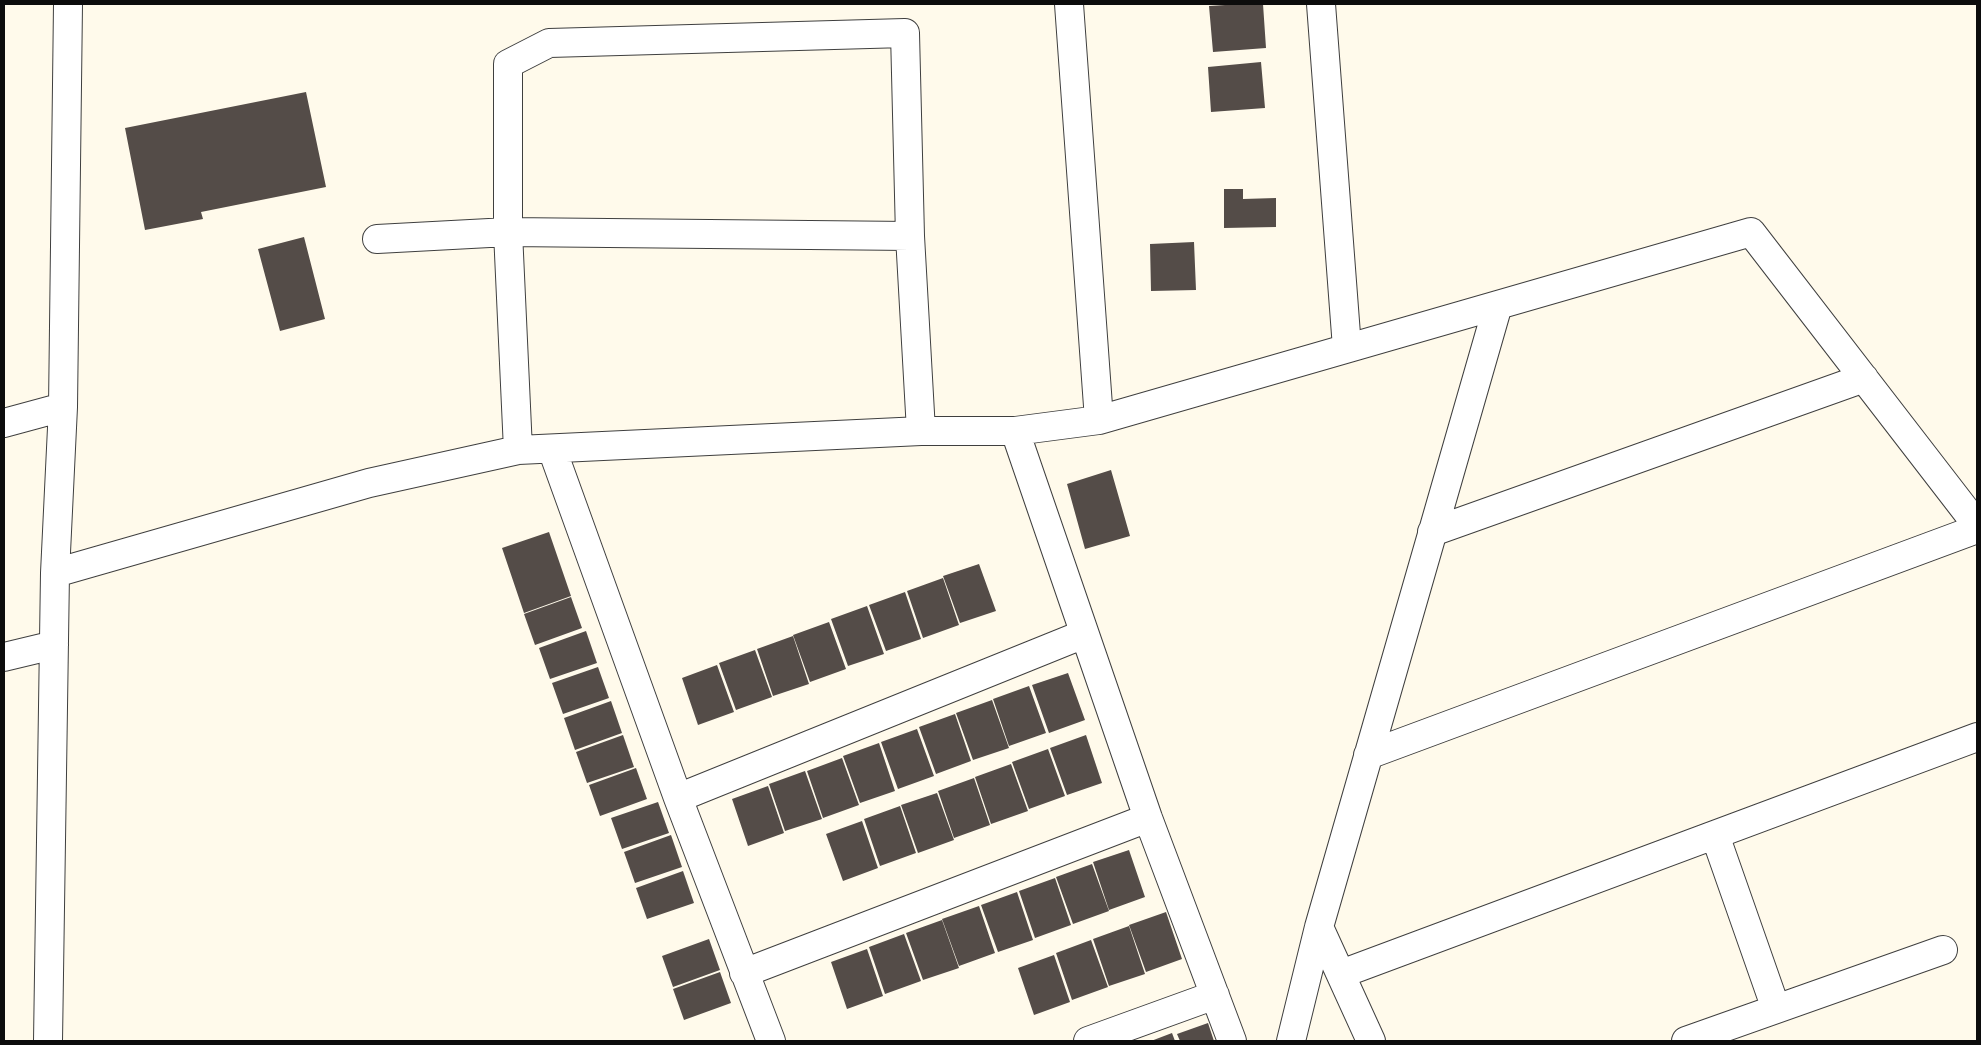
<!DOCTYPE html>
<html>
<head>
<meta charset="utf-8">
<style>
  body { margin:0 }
  #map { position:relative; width:1981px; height:1045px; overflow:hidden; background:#fffaeb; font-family:"Playfair Display",serif }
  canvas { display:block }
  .frame { position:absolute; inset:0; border:5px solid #0c0c0c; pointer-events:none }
</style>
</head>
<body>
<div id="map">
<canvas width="1981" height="1045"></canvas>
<div class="frame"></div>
</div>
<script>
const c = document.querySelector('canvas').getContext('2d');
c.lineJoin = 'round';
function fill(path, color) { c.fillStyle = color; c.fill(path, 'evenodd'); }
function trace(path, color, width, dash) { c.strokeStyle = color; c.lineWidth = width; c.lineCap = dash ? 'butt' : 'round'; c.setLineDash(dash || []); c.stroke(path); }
const building = new Path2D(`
  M 1241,4 L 1263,4 L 1266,48 L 1213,52 L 1209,6 Z
  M 1261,62 L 1265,108 L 1211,112 L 1208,67 Z
  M 306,92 L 326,187 L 201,212 L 203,219 L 145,230 L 125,128 Z
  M 1224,189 L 1243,189 L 1243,199 L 1276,198 L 1276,227 L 1224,228 Z
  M 304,237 L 325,319 L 280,331 L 258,249 Z
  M 1194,242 L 1196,290 L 1151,291 L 1150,244 Z
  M 1111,470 L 1130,536 L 1085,549 L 1067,484 Z
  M 549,532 L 571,596 L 524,613 L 502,548 Z
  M 979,564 L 996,611 L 960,623 L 943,576 Z
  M 943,578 L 959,625 L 923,638 L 907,591 Z
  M 905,592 L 921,639 L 886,651 L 869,605 Z
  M 571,597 L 582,628 L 535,645 L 524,614 Z
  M 867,606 L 884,654 L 848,666 L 831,619 Z
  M 829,622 L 846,669 L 810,682 L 793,635 Z
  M 586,631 L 597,663 L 550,679 L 539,648 Z
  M 793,636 L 809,684 L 773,696 L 757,649 Z
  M 755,650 L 772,697 L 736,710 L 719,663 Z
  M 717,665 L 734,712 L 698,725 L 682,678 Z
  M 598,667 L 609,698 L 563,714 L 552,683 Z
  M 1068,673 L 1085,720 L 1049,733 L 1032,685 Z
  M 1029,686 L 1046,733 L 1009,746 L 993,699 Z
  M 992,700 L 1009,748 L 973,760 L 956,713 Z
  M 611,701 L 622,733 L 575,750 L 564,718 Z
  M 955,714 L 971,761 L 936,774 L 919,727 Z
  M 917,729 L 934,776 L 898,789 L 881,742 Z
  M 623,735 L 634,767 L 587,783 L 576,752 Z
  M 1086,735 L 1102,783 L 1067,795 L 1050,748 Z
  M 879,743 L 895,791 L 860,803 L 843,756 Z
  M 1048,749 L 1065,796 L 1029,809 L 1012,762 Z
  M 842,758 L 859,805 L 823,818 L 807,771 Z
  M 1011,764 L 1028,811 L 991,824 L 975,777 Z
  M 636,768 L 647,799 L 600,816 L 589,785 Z
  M 805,771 L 822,819 L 785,831 L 769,784 Z
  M 974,778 L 990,825 L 954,838 L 938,791 Z
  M 768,786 L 784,833 L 748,846 L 732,799 Z
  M 937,793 L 954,840 L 918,853 L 901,805 Z
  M 658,802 L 669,833 L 622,849 L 611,818 Z
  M 900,806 L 916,853 L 880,866 L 864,819 Z
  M 862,821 L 878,868 L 843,881 L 826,834 Z
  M 671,835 L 682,867 L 635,883 L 624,852 Z
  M 1129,850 L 1145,897 L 1109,910 L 1093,862 Z
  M 1092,864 L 1109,911 L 1073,924 L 1056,877 Z
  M 683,871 L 694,903 L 647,919 L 636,888 Z
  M 1055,878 L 1071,925 L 1035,938 L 1019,891 Z
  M 1017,892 L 1033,940 L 998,952 L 981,905 Z
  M 979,906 L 995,953 L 959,966 L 942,919 Z
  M 1166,912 L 1182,959 L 1146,972 L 1129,925 Z
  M 942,920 L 959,968 L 923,980 L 906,933 Z
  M 1129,926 L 1145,974 L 1109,986 L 1093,939 Z
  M 904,934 L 921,981 L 885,994 L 869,947 Z
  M 709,939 L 720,970 L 673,987 L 662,956 Z
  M 1091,940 L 1108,987 L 1072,1000 L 1056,953 Z
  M 867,949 L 883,996 L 847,1009 L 831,962 Z
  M 1054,955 L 1070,1002 L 1034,1015 L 1018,968 Z
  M 720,972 L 731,1003 L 684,1020 L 673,989 Z
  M 1208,1023 L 1214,1041 L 1180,1041 L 1177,1034 Z
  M 1172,1033 L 1175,1041 L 1151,1041 Z`);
const street = new Path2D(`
  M 1069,4 L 1099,420
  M 1321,4 L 1347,348
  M 377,239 L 508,232 L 910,236
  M 4,423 L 63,407
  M 1015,431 L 1148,818 L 1232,1041
  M 552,449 L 678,798 L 771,1041
  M 518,450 L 508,232 L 508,64 L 549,43 L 905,33 L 910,236 L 921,431
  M 1432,532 L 1864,378
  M 55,573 L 369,483 L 518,450 L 921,431 L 1015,431 L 1099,420 L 1751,232 L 1977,525
  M 4,657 L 54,645
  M 1368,755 L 1977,529
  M 678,798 L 1084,634
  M 1715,835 L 1776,1009
  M 1319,927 L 1371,1041
  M 744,973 L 1148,818
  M 1341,974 L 1977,737
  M 48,1041 L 55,573 L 63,407 L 68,4
  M 1088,1041 L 1215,995
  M 1291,1041 L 1319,927 L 1498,305
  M 1686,1041 L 1943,950`);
fill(building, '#544c48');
trace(street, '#3f3f3f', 30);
trace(street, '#fff', 28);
</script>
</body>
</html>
